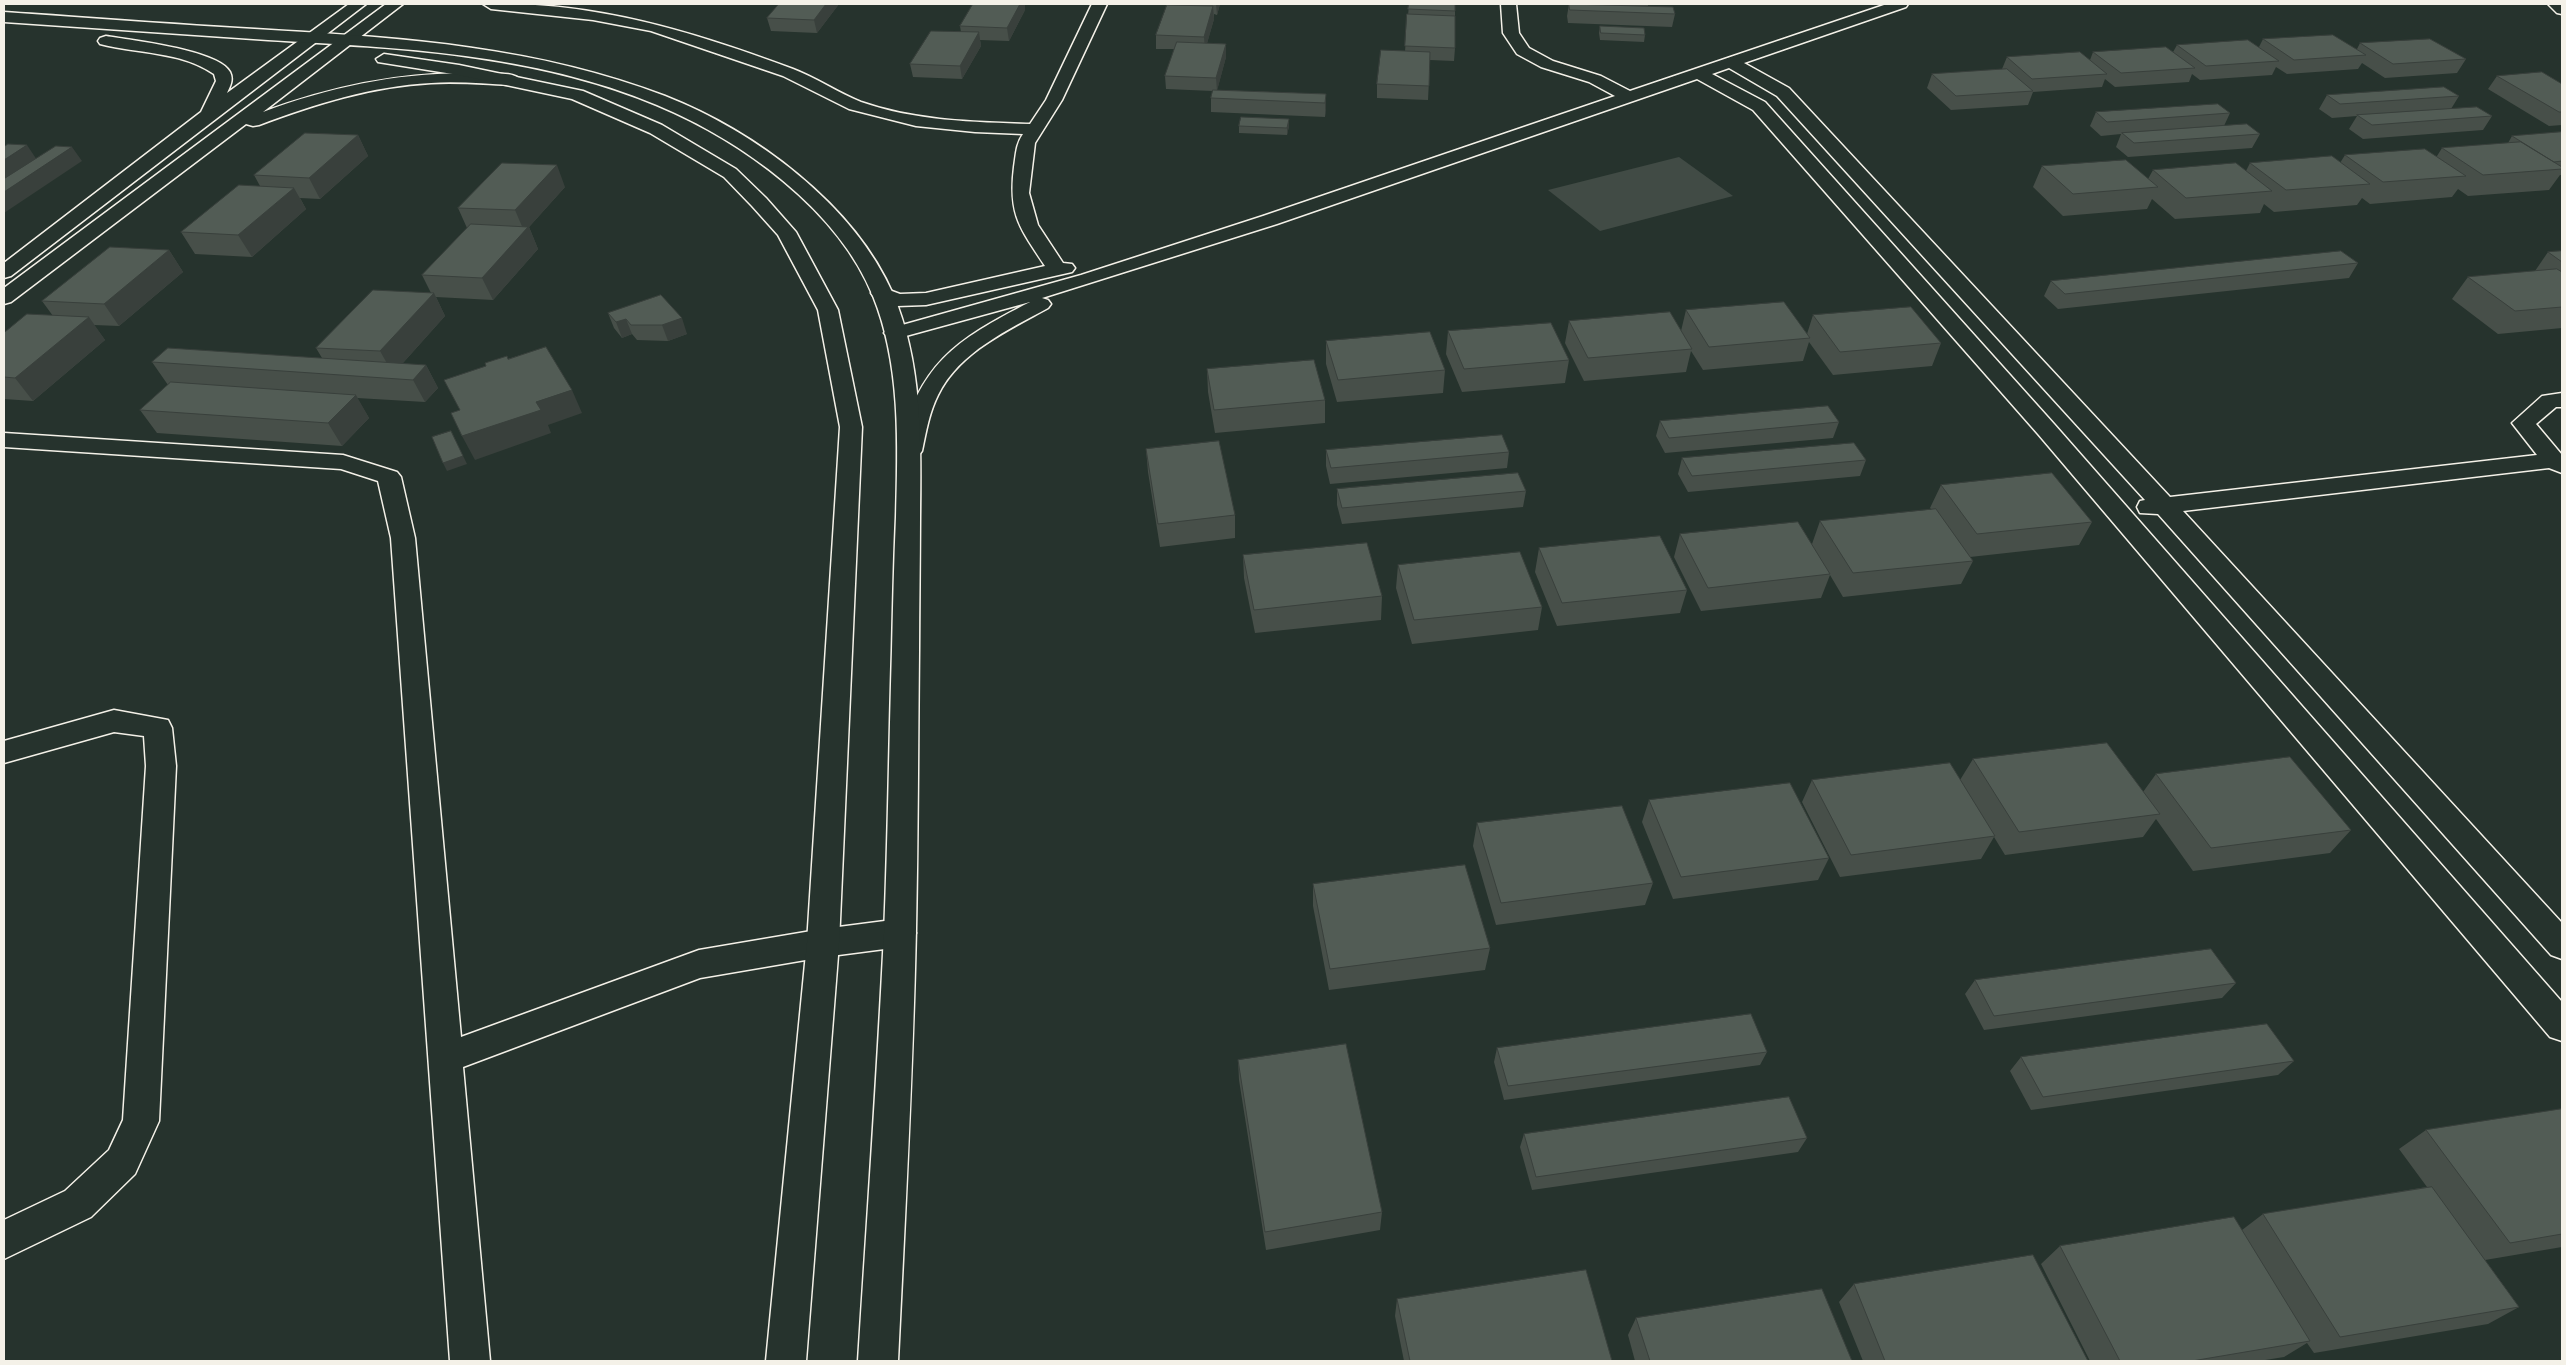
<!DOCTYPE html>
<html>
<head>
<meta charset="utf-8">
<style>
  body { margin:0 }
  #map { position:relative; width:2566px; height:1365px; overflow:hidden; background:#26332d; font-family:Itim,sans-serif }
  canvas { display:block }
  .frame { position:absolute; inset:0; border:5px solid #f4f1e8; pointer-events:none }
</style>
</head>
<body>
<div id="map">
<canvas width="2566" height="1365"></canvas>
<div class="frame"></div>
</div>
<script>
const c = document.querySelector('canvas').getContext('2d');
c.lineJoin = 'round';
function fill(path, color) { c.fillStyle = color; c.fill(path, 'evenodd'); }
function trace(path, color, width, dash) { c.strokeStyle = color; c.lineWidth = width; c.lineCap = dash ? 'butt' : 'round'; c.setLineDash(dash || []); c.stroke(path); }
const green = new Path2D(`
  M 1679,157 L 1733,196 L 1600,231 L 1548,190 Z`);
const minor = new Path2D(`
  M 349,4 L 366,4 L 11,276 L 4,278 L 4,263 L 201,112 L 216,81 L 214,74 C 180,51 139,54 100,44 L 98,41 L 100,38 L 106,36 C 130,40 219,50 230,72 C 234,80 230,86 227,93 Z
  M 386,4 L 403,4 L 263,112 C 336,85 410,70 488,74 C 497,74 515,72 520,80 L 512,85 C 485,84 458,81 431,83 C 372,86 315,104 259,125 L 253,126 L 246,124 L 11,302 L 4,304 L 4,288 Z
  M 483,4 C 590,0 695,32 793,69 C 817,78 838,93 861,102 C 915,121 973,122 1030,124 L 1046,100 L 1092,4 L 1107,4 L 1062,100 L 1035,143 L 1029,193 L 1038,225 L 1063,263 L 1072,264 L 1075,268 L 1072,272 L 926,305 L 897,306 L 874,297 L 871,293 L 874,289 L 881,287 L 900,294 L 926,293 L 1045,266 C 1020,228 1008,215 1014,167 C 1016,154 1016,144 1023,134 L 975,132 L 916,126 L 849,109 L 783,76 L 651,31 L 593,20 L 491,9 Z
  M 1501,4 L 1516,4 L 1519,33 L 1529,48 L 1553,61 L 1601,76 L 1630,91 L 1887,4 L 1908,4 L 1906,7 L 1744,63 L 1789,88 L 2170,497 L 2537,455 L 2512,423 L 2542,396 L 2562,393 L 2562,407 L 2556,407 L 2536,424 L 2562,455 L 2562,473 L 2549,468 L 2183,511 L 2562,923 L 2562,959 L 2551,955 L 2158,514 L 2140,513 L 2137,507 L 2140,501 L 2145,500 L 1777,96 L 1729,68 L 1712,74 L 1765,102 L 2054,424 L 2562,1002 L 2562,1041 L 2550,1037 L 2038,434 L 1753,110 L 1697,79 L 1277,224 L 1042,298 L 1048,300 L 1051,304 L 1048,308 C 1008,330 959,352 938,395 C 929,413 926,432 922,451 L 918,456 L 910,458 L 902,456 L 898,451 C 919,364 954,341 1030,302 L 895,339 L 888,337 L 884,333 L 888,329 L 1081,275 L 1263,216 L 1615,96 L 1589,82 L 1541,67 L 1517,54 L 1503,33 Z
  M 2548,4 L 2562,4 L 2562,14 L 2557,13 Z
  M 4,433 L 343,455 L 397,472 L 401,477 L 415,538 L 461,1037 L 699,950 L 823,929 L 900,919 L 911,923 L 916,933 L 911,943 L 900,947 L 823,957 L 700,978 L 463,1067 L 490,1361 L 450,1361 L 391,538 L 378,481 L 341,469 L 4,447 Z
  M 114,710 L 168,720 L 172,728 L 176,766 L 159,1121 L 135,1174 L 91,1217 L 4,1259 L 4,1220 L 65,1191 L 109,1150 L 123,1120 L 146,766 L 144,736 L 114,732 L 4,763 L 4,741 Z`);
const major = new Path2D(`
  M 4,12 C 93,18 182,25 271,30 C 406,38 538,47 665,96 C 754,131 854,204 893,294 C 923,364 921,444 920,518 C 920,562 919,607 919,651 C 918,744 918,837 916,929 C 913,1073 905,1218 898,1361 L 858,1361 C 867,1219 877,1077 884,934 C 888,840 889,745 892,650 C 893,606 894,561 896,517 C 898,444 901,365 873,296 C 838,209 741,140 657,105 C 533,53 400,48 268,40 C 180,34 92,28 4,22 Z
  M 384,54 L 459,65 L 583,91 L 662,125 L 736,169 L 766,198 L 796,232 L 838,310 L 862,427 L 839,943 L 806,1361 L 766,1361 L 807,943 L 840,427 L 818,310 L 778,235 L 752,206 L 724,177 L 650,133 L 572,99 L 459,75 L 378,62 L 376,59 Z`);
const wall = new Path2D(`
  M 779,4 L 839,4 L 817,33 L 771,31 L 767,18 Z
  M 1170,4 L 1220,4 L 1217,15 L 1214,14 L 1214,19 L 1207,43 L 1226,44 L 1226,57 L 1217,90 L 1326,94 L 1326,108 L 1325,117 L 1211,112 L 1211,98 L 1213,91 L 1166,89 L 1165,76 L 1174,49 L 1156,49 L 1156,35 Z
  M 1409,4 L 1455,4 L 1455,48 L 1454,61 L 1430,60 L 1428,100 L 1377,98 L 1377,84 L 1405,51 Z
  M 1569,4 L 1648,4 L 1648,6 L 1675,14 L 1672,27 L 1568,23 L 1567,16 Z
  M 1025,10 L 1009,41 L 980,40 L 981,46 L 962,79 L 913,77 L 910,64 L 961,32 L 960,26 Z
  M 1600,26 L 1645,35 L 1644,42 L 1600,40 L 1599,33 Z
  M 2263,39 L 2357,49 L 2360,43 L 2466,59 L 2457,73 L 2385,78 L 2362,63 L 2358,69 L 2287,74 L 2276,67 L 2272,75 L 2200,80 L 2192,74 L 2189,82 L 2115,87 L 2105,79 L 2102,87 L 2033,92 L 2028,105 L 1951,110 L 1927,88 L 1932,74 L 2002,69 L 2007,57 L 2090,60 L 2093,52 L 2173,52 L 2177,45 L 2259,47 Z
  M 2497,76 L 2562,84 L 2562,125 L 2549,126 L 2488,89 Z
  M 2327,95 L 2459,96 L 2451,109 L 2492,116 L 2483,130 L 2363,139 L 2349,129 L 2357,116 L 2332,118 L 2319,109 Z
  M 2096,112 L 2230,113 L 2224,126 L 2260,134 L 2252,148 L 2128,157 L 2116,147 L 2121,134 L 2101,136 L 2090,126 Z
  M 1289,119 L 1289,126 L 1287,135 L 1239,133 L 1239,126 Z
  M 2562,132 L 2562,175 L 2560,175 L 2549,190 L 2468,196 L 2458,189 L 2452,197 L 2370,204 L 2362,198 L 2357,205 L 2274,212 L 2264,204 L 2260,213 L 2175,219 L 2152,199 L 2147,209 L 2063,216 L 2033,187 L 2042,166 L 2148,179 L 2153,170 L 2246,171 L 2250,163 L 2340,163 L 2345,155 L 2437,156 L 2442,148 L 2508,143 L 2512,136 Z
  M 358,135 L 368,156 L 320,199 L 300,198 L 306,209 L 252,257 L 195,254 L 181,232 L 260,186 L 254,175 Z
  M 565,187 L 529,227 L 538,249 L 493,300 L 436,297 L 445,316 L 402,364 L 426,365 L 438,388 L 425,402 L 357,398 L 369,418 L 342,446 L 157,433 L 140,410 L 168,385 L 152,362 L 322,358 L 316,348 L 431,293 L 422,275 L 467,228 L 458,208 Z
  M 169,250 L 183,272 L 119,326 L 94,325 L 105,340 L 33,401 L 4,399 L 4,333 L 53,316 L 42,301 Z
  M 2562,251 L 2562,328 L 2498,334 L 2452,299 L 2468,277 L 2535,271 L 2548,252 Z
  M 2358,263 L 2349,278 L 2058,309 L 2044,296 L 2051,281 Z
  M 661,295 L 687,334 L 668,341 L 637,340 L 632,334 L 622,338 L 614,328 L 608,313 Z
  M 1686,310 L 1807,334 L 1813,315 L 1941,343 L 1932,366 L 1833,375 L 1809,342 L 1803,361 L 1703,370 L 1691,351 L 1686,372 L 1584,381 L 1565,343 L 1569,321 L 1681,331 Z
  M 1448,331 L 1569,360 L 1565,383 L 1462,392 L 1446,354 Z
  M 1326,341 L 1445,370 L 1443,393 L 1337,402 L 1326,364 Z
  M 1207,369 L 1325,400 L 1325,423 L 1215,433 L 1208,392 Z
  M 1660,421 L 1839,422 L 1833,438 L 1665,453 L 1656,436 Z
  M 1146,449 L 1235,515 L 1235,538 L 1160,547 L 1148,472 Z
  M 1326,450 L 1509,452 L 1507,468 L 1330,484 L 1326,466 Z
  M 1682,458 L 1866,460 L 1860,476 L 1688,492 L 1678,474 Z
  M 1941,485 L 2092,522 L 2079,545 L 1970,557 L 1973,561 L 1961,584 L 1843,597 L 1830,575 L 1821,598 L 1701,611 L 1674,557 L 1680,534 L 1812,544 L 1820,521 L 1932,510 L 1930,508 Z
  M 1337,489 L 1526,491 L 1523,507 L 1342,524 L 1337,505 Z
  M 1539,548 L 1687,590 L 1680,613 L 1557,626 L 1535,572 Z
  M 1243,555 L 1382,596 L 1381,620 L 1255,633 L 1244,578 Z
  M 1398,565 L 1542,607 L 1538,630 L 1412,644 L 1396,588 Z
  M 1973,759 L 2143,792 L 2156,774 L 2351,830 L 2330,853 L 2193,871 L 2156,819 L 2143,837 L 2005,855 L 1994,837 L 1981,859 L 1840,877 L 1802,802 L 1812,780 L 1960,780 Z
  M 1649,800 L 1829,858 L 1818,880 L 1673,899 L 1642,822 Z
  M 1477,823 L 1653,883 L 1645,905 L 1496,925 L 1473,846 Z
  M 1313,884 L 1490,948 L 1485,970 L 1329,990 L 1313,906 Z
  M 1975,980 L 2236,983 L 2222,998 L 1984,1030 L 1965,994 Z
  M 1497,1048 L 1767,1052 L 1760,1065 L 1504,1100 L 1494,1062 Z
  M 2021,1057 L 2294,1061 L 2278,1075 L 2031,1110 L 2010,1071 Z
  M 1238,1060 L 1382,1212 L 1380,1230 L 1266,1250 L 1239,1080 Z
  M 2562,1109 L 2562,1247 L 2485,1260 L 2519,1307 L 2488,1324 L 2314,1353 L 2307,1343 L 2284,1357 L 2259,1361 L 2090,1361 L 2041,1264 L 2060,1246 L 2242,1230 L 2263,1214 L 2427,1187 L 2399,1149 L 2426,1130 Z
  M 1524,1134 L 1807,1138 L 1798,1152 L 1532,1190 L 1520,1147 Z
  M 1854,1284 L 2088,1361 L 1863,1361 L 1839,1302 Z
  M 1397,1299 L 1612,1361 L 1404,1361 L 1395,1316 Z
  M 1636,1318 L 1852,1361 L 1635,1361 L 1628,1335 Z`);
const shadedWall = new Path2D(`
  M 826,4 L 839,4 L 817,33 L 814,20 Z
  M 1020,4 L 1025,4 L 1025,10 L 1009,41 L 1007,28 Z
  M 1216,4 L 1220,4 L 1217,15 Z
  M 1213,6 L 1214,19 L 1205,51 L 1204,37 Z
  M 979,32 L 981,46 L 962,79 L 960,66 Z
  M 1226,44 L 1226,57 L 1217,91 L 1216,78 Z
  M 1326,94 L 1326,108 L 1325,117 L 1325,103 Z
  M 1289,119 L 1289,126 L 1287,135 L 1287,128 Z
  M 358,135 L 368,156 L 320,199 L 309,178 Z
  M 27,145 L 37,160 L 4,181 L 4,160 Z
  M 72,147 L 82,161 L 4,213 L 4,192 Z
  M 557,165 L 565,187 L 529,227 L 538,249 L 493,300 L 482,278 L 524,231 L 515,210 Z
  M 294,188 L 306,209 L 252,257 L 238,235 Z
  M 169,250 L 183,272 L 119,326 L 104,304 Z
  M 434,293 L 445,316 L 393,374 L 380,351 Z
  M 89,317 L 105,340 L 33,401 L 15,378 Z
  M 682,318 L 687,334 L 668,341 L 662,325 Z
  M 626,319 L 632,334 L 622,338 L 616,322 Z
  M 426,365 L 438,388 L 425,402 L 413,380 Z
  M 572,390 L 582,413 L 548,425 L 551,433 L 475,460 L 462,436 L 536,402 Z
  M 356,395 L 369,418 L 342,446 L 328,423 Z
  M 451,431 L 467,464 L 447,471 L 443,463 Z`);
const building = new Path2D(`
  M 779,4 L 826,4 L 814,20 L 767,18 Z
  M 973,4 L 1020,4 L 1007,28 L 960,26 Z
  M 1409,4 L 1455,4 L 1455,11 L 1408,9 Z
  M 1569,4 L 1673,7 L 1675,14 L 1570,10 Z
  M 1167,5 L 1213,6 L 1204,37 L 1156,35 Z
  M 1407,14 L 1455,16 L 1455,48 L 1405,46 Z
  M 1600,26 L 1644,28 L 1645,35 L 1601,33 Z
  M 931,31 L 979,32 L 960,66 L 910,64 Z
  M 2333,35 L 2366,55 L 2294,60 L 2263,39 Z
  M 2430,39 L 2466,59 L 2393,64 L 2360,43 Z
  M 2248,40 L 2279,61 L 2206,66 L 2177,45 Z
  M 1177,42 L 1226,44 L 1216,78 L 1165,76 Z
  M 2166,47 L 2195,68 L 2121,73 L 2093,52 Z
  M 1381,50 L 1430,52 L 1429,86 L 1377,84 Z
  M 2080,52 L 2107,74 L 2032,79 L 2007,57 Z
  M 2007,69 L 2033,91 L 1956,96 L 1932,74 Z
  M 2542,72 L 2562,84 L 2562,112 L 2559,112 L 2497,76 Z
  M 2444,87 L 2459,96 L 2340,104 L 2327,95 Z
  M 1213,90 L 1326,94 L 1325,103 L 1211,98 Z
  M 2218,104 L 2230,113 L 2107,122 L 2096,112 Z
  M 2477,107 L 2492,116 L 2372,125 L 2357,115 Z
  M 1241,117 L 1289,119 L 1287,128 L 1239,126 Z
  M 2247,124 L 2260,134 L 2134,143 L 2122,133 Z
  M 2562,132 L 2562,161 L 2554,162 L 2512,136 Z
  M 305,133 L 358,135 L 309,178 L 254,175 Z
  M 2521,142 L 2562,167 L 2562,169 L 2483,175 L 2442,148 Z
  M 8,144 L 27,145 L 4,160 L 4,147 Z
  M 56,146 L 72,147 L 4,192 L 4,179 Z
  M 2425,149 L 2466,176 L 2383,182 L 2345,155 Z
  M 2332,156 L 2370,184 L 2286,190 L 2250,163 Z
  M 2126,160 L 2158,187 L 2073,194 L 2042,166 Z
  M 502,163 L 557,165 L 515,210 L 458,208 Z
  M 2236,163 L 2272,191 L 2186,198 L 2153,170 Z
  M 239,185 L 294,188 L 238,235 L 181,232 Z
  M 471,224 L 528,227 L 482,278 L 422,275 Z
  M 110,247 L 169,250 L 104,304 L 42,301 Z
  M 2341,251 L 2358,263 L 2065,294 L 2051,281 Z
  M 2562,251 L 2562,262 L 2548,252 Z
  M 2557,269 L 2562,272 L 2562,307 L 2515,311 L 2468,277 Z
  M 373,290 L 434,293 L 380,351 L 316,348 Z
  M 661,295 L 682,318 L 662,325 L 631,325 L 626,319 L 616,322 L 608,313 Z
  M 1784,302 L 1810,338 L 1709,347 L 1686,310 Z
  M 1911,307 L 1941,343 L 1840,352 L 1813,315 Z
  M 1670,312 L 1692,349 L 1588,358 L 1569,321 Z
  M 27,314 L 89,317 L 15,378 L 4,377 L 4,333 Z
  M 1551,323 L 1569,360 L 1464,369 L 1448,331 Z
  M 1430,332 L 1445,370 L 1338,380 L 1326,341 Z
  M 546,347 L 572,390 L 536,402 L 541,410 L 462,436 L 451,413 L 460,410 L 444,380 L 486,366 L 485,363 L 507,356 L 508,359 Z
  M 168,348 L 426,365 L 413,380 L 152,362 Z
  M 1314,360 L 1325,400 L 1214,410 L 1207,369 Z
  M 171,382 L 356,395 L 328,423 L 140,410 Z
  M 1828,406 L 1839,422 L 1669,438 L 1660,421 Z
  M 451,431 L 463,456 L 443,463 L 432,437 Z
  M 1502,435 L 1509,452 L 1331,468 L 1326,450 Z
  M 1219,441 L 1235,515 L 1158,524 L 1146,449 Z
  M 1854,443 L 1866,460 L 1692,476 L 1682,458 Z
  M 1518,473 L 1526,491 L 1342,508 L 1337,489 Z
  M 2052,473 L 2092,522 L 1977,534 L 1941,485 Z
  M 1936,509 L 1973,561 L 1853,573 L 1820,521 Z
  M 1798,522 L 1830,574 L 1708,588 L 1680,534 Z
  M 1660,536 L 1687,590 L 1562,603 L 1539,548 Z
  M 1367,543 L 1382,596 L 1254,610 L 1243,555 Z
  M 1520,552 L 1542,607 L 1414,620 L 1398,565 Z
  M 2107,743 L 2160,814 L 2019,832 L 1973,759 Z
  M 2290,757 L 2351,830 L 2211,848 L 2156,774 Z
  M 1950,763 L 1995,836 L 1851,855 L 1812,780 Z
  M 1790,783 L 1829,858 L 1681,877 L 1649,800 Z
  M 1622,806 L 1653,883 L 1501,903 L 1477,823 Z
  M 1465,865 L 1490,948 L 1330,969 L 1313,884 Z
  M 2211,949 L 2236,983 L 1994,1016 L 1975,980 Z
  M 1751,1014 L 1767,1052 L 1508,1086 L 1497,1048 Z
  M 2267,1024 L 2294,1061 L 2043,1097 L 2021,1057 Z
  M 1346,1044 L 1382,1212 L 1265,1232 L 1238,1060 Z
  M 1789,1097 L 1807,1138 L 1536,1177 L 1524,1134 Z
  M 2562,1109 L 2562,1234 L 2510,1243 L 2426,1130 Z
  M 2432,1187 L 2519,1307 L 2340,1337 L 2263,1214 Z
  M 2234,1217 L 2310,1341 L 2192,1361 L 2120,1361 L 2060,1246 Z
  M 2033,1255 L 2088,1361 L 1885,1361 L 1854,1284 Z
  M 1586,1270 L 1612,1361 L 1410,1361 L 1397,1299 Z
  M 1822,1289 L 1852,1361 L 1650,1361 L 1636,1318 Z`);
fill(green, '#414b45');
trace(minor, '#f4f1e8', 3);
trace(major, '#f4f1e8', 3);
fill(minor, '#26332d');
fill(major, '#26332d');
fill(wall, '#474f49');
fill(shadedWall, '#39403c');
fill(building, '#525c55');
trace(building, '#39403c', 1);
</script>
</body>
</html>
